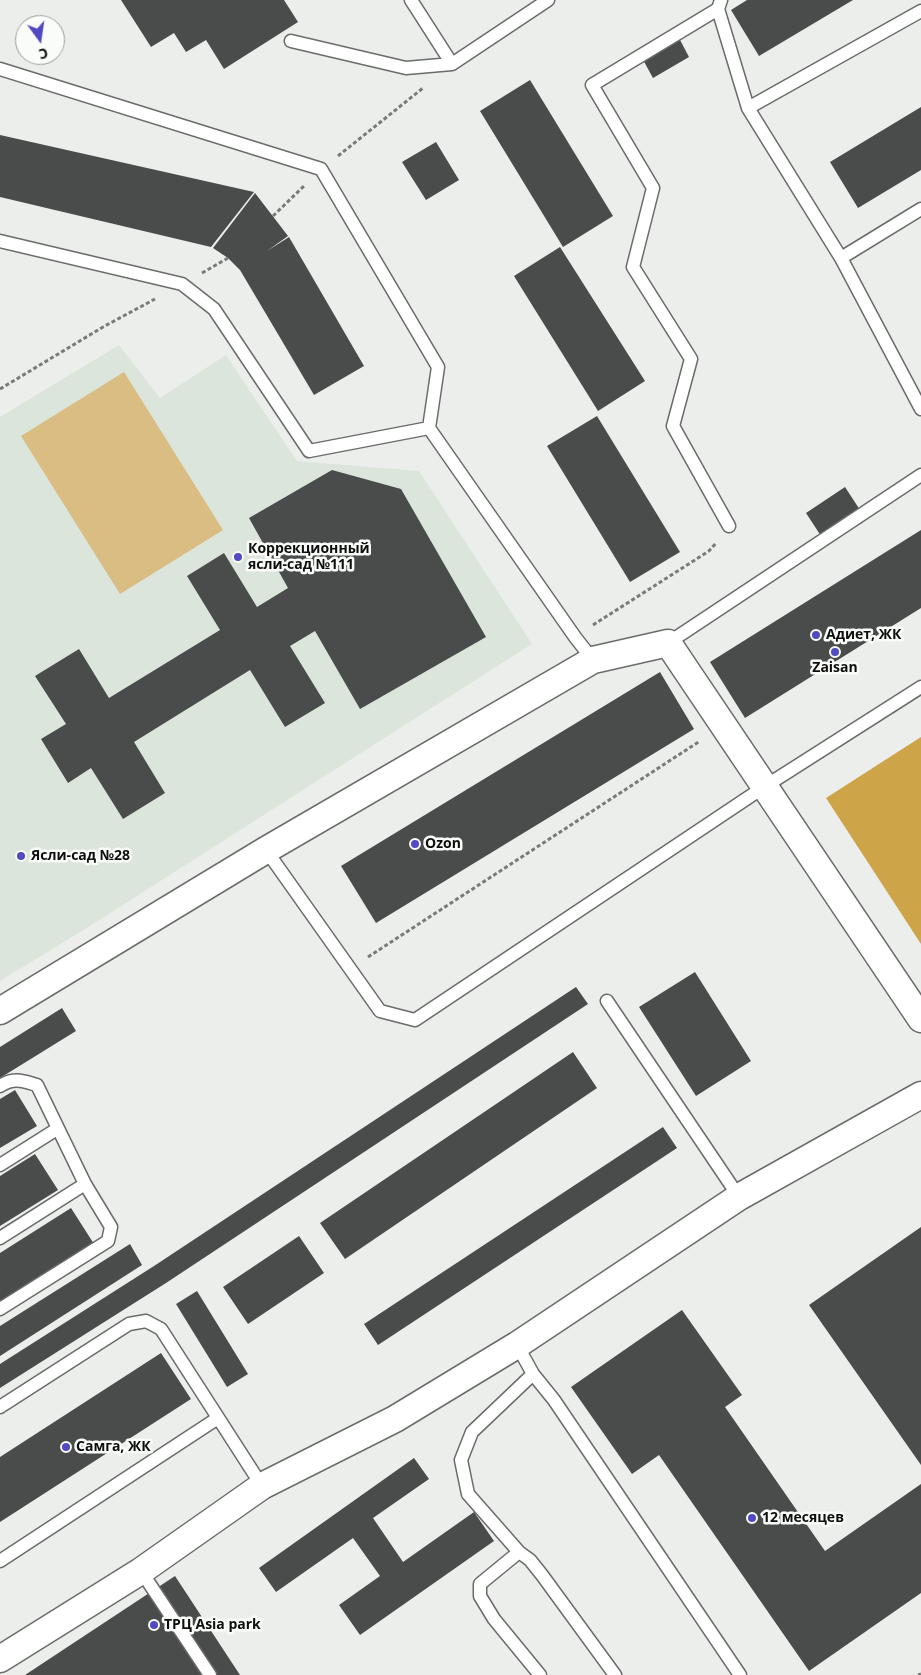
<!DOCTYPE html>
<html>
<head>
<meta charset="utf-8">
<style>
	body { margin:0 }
	#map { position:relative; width:921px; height:1675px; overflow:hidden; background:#ebeeeb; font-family:"Open Sans",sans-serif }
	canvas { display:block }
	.north { position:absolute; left:15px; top:15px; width:50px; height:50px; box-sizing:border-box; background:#f9fcf8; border:1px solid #9b9d9a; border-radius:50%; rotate:166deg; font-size:14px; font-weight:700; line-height:20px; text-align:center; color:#0d0e0d }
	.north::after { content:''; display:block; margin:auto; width:18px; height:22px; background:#514ac1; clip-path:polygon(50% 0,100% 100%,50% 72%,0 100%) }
</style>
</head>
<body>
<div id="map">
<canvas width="921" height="1675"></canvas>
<div class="north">С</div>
</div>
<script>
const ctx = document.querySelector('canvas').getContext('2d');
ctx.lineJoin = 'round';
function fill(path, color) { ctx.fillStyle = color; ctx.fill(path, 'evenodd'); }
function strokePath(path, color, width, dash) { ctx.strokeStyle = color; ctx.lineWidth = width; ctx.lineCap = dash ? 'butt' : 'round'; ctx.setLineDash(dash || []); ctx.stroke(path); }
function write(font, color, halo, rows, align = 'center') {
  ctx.font = font + ' "Open Sans",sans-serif'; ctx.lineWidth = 5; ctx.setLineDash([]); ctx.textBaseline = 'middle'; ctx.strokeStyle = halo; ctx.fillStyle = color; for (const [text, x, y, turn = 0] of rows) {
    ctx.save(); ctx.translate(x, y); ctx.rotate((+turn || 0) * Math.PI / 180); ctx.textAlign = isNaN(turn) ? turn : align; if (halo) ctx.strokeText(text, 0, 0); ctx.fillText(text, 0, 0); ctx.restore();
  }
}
fill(new Path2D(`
	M119,345L160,398L226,355L297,461L419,471L532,644L85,929L0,981V417Z`), '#dce5db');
fill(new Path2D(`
	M124,372L223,530L120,594L21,436Z`), '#d9bd82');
fill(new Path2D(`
	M921,737V944L826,798Z`), '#cda448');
fill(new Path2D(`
	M121,0H284L298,22L224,69L206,40L186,52L174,33L151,47Z
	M747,0H853L759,56L731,10Z
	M679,38L689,57L653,78L642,58Z
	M530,80L613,216L563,247L480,111Z
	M921,107V170L858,208L830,162Z
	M0,135L254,192L211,247L0,197Z
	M436,142L459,180L426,200L402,162Z
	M255,193L288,236L267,251L289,237L364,366L314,395L240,270L228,258L213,248Z
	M560,247L645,381L598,411L514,276Z
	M597,416L680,552L630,582L547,446Z
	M332,470L401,489L486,637L360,709L315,631L290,646L325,703L285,727L250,670L134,742L165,793L123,819L91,768L68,783L41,739L66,724L35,676L79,649L109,698L220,630L187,576L224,553L257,607L288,588L249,518Z
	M845,487L862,513L823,539L806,513Z
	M921,530V608L745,718L710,662Z
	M660,672L694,729L376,923L341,866Z
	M695,972L751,1061L696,1096L639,1007Z
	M576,987L588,1004L166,1283L0,1388V1364L154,1266Z
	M62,1008L76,1031L0,1078V1047Z
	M573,1052L597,1088L345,1259L320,1223Z
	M15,1090L37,1126L0,1148V1099Z
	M663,1127L677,1148L378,1345L364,1324Z
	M35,1154L58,1190L0,1226V1176Z
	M71,1208L94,1244L0,1303V1253Z
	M921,1227V1465L809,1305Z
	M299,1236L324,1273L248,1324L223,1287Z
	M130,1244L142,1265L0,1356V1326Z
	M197,1291L248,1374L227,1387L176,1304Z
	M682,1310L742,1395L725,1407L825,1551L921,1484V1593L809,1671L659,1455L632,1474L571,1387Z
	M161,1353L191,1399L0,1522V1457Z
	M414,1458L429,1479L373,1518L403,1562L474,1512L494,1541L360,1635L339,1605L380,1576L353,1538L276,1592L259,1568Z
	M175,1576L240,1675H25Z`), '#494c4b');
const service = new Path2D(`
	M411,0L452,64L548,0
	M721,0L718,9L748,108L841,258L921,409
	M718,9L592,85L653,188L633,267L691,359L673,426L729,526
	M291,41L406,68L452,64
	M0,69L321,169L438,367L429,428L575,637L593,660
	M748,108L921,11
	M0,241L182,284L214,309L309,451L429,428
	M841,258L921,209
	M668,643L921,475
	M266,850L380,1011L415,1020L764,787L921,687
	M607,1001L739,1197
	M0,1086C14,1077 23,1081 37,1085L85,1184L111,1227L108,1241L0,1309
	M0,1165L57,1129
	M0,1238L85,1184
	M517,1345L533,1374L554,1400L740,1675
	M533,1374L472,1432L461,1460L468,1494L519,1552L530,1560L542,1575L615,1675
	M0,1407L129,1324L146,1321L161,1329L262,1486
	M519,1552L480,1584V1596L494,1619L540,1675
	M0,1561L218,1418
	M141,1571L210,1675`);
const minor = new Path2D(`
	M0,1011L266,850L593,660L668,643L921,1019
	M0,1659L141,1571L262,1486L395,1419L517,1345L739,1197L921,1095`);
strokePath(service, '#696c69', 15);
strokePath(minor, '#696c69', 29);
strokePath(new Path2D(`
	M338,156L423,88
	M273,216L305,185
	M202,273L228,258
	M0,389L103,327L155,299
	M593,625L709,551L716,543
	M368,957L700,741
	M918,1675L921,1674`), '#797b79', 3, [4, 2.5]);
strokePath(service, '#fff', 12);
strokePath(minor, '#fff', 26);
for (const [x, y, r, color] of [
	[238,557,5,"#514ac1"],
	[816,635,5,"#514ac1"],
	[835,652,5,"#514ac1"],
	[415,844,5,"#514ac1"],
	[21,856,5,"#514ac1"],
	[66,1447,5,"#514ac1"],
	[752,1518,5,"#514ac1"],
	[154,1625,5,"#514ac1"]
]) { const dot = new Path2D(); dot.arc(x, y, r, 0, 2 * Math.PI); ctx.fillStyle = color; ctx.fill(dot); strokePath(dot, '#f9fcf8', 2); }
write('bold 14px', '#0d0e0d', '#f9fcf8', [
	["Коррекционный",248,549],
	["ясли-сад №111",248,565],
	["Адиет, ЖК",826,635],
	["Zaisan",835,668,"center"],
	["Ozon",425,844],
	["Ясли-сад №28",31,856],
	["Самга, ЖК",76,1447],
	["12 месяцев",762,1518],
	["ТРЦ Asia park",164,1625]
], 'left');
</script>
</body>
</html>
